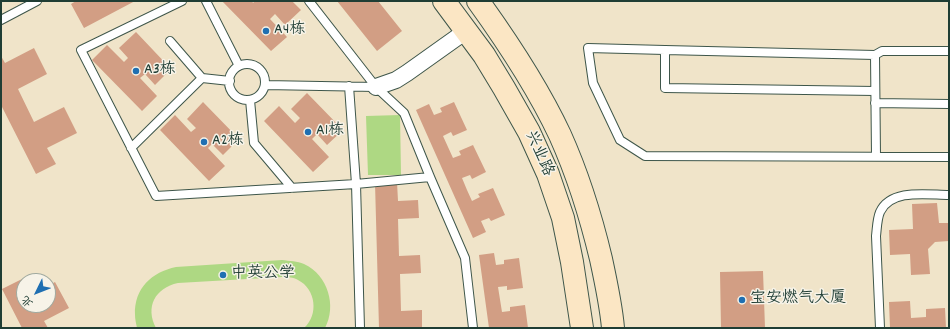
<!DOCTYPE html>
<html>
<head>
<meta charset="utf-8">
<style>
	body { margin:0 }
	#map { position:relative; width:950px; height:329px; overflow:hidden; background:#f0e4c9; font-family:Dekko,"LXGW WenKai TC",sans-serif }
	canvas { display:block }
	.frame { position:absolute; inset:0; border:2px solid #1f3d34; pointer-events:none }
	.north { position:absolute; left:16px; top:273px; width:40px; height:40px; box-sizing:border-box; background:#f7f3e8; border:1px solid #a1aaa0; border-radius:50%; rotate:227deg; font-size:11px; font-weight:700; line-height:16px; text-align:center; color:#1f3d34 }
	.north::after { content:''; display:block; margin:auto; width:14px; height:18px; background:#1f6fb2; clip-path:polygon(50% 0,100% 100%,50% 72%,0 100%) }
</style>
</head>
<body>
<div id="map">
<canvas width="950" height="329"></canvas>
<div class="frame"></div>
<div class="north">北</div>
</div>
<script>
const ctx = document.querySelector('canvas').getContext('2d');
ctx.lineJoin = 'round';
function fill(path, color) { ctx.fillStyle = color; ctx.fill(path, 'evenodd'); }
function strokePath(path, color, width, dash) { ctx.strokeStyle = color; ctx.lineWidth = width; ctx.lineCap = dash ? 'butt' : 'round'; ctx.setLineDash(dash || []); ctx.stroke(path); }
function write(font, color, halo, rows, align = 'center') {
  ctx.font = font + ' Dekko,"LXGW WenKai TC",sans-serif'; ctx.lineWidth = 3; ctx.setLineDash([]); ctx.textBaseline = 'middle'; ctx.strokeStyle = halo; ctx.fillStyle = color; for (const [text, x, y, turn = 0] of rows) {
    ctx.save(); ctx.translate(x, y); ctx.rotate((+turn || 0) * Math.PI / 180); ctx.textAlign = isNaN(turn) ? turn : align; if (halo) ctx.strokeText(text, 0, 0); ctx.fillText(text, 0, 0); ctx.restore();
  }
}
fill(new Path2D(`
	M400,115L401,175H368L366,116Z
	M282,260C290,261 297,261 304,264C328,275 337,306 325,328H304C319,315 316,289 298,280C293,277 288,277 282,277L178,283C155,288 145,307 156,328H137C136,323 135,319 135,315C134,288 152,272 176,267Z`), '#aed883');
fill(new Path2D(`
	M76,1H135L84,28L71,4Z
	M222,1H252L253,3L255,1H292L301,10L285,25L275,14L270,19L287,37L271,51Z
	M337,1H378L402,31L377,51Z
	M136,32L171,69L155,85L145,74L140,78L157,96L142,111L92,60L107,45L124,62L128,58L119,48Z
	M34,48L47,74L18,89L34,122L64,107L77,133L47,148L56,164L36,174L1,105V56L5,63Z
	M307,93L343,130L327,145L317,134L312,139L329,157L313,172L264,121L279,106L295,123L300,118L291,109Z
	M203,102L239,139L223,155L212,144L208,148L225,166L209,181L160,130L175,115L191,132L196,128L187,119Z
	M454,102L467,130L453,136L451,132L443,136L453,158L461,155L459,151L473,145L486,172L472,179L470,175L462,178L467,190L472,201L480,197L478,194L493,188L505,215L491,221L489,218L481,221L486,232L473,238L416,110L429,104L434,115L442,112L440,108Z
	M397,182L398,201L418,200L419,218L398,219L399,256L420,255L421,273L400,274L401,311L422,310V328H379L375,183Z
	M937,203L939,223H949V241L935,242L928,249L930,274L911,275L910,254L890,255L889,230L913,229L912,204Z
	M494,253L496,265L504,264V260L519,258L523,288L507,290V286L498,287L502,312L510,311V307L525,305L528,328H489L479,255Z
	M763,271L765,328H721L720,272Z
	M22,279L24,284V305H48V286L55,282L69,308L44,321L48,328H22L2,289Z
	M910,301L911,318L926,317V309L945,308L946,328H890L889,302Z`), '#d29e84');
const service = new Path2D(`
	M182,1L81,50L156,196L356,184L360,328
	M206,1L239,66
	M309,1L376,87L404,113L430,177L465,258L473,328
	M1,20L37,1
	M170,41L202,78
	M665,50V88L875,91
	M949,51H882L875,55L665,50L588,48L593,83L620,140L645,156L949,157
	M875,55L876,156
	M229 82a18 18 0 1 1 36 0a18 18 0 1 1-36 0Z
	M265,85L376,87
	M349,86L356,184L430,177
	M250,100L254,143L292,188
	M875,103L949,104
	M131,148L202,78L230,81
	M880,328L876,236C877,228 877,219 880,212C891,188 928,195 949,195`);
const minor = new Path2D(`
	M376,87L396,80L407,73L466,31`);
const secondary = new Path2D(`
	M444,1L484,55L504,88L529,132L548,174L563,218L572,262L582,328
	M478,1C509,44 538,88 560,135C578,175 591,217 601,259C606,282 611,305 613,328`);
strokePath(service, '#3e564a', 10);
strokePath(minor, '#3e564a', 18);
strokePath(secondary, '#3e564a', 24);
strokePath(service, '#fff', 8);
strokePath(minor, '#fff', 16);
strokePath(secondary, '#fbe6c4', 22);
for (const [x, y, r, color] of [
	[266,31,4,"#1f6fb2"],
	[136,71,4,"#1f6fb2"],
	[308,132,4,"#1f6fb2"],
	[204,142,4,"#1f6fb2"],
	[223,275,4,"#1f6fb2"],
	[742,300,4,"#1f6fb2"]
]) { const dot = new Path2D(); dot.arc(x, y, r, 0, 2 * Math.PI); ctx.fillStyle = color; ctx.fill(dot); strokePath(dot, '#f7f3e8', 1.5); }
write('16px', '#1f3d34', '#f7f3e8', [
	["A4栋",274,31],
	["A3栋",144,71],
	["A1栋",316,132],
	["A2栋",212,142],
	["中英公学",231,275],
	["宝安燃气大厦",750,300]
], 'left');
write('16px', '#1f3d34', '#f7f3e8', [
	["兴业路",538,154,66]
]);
</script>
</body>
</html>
